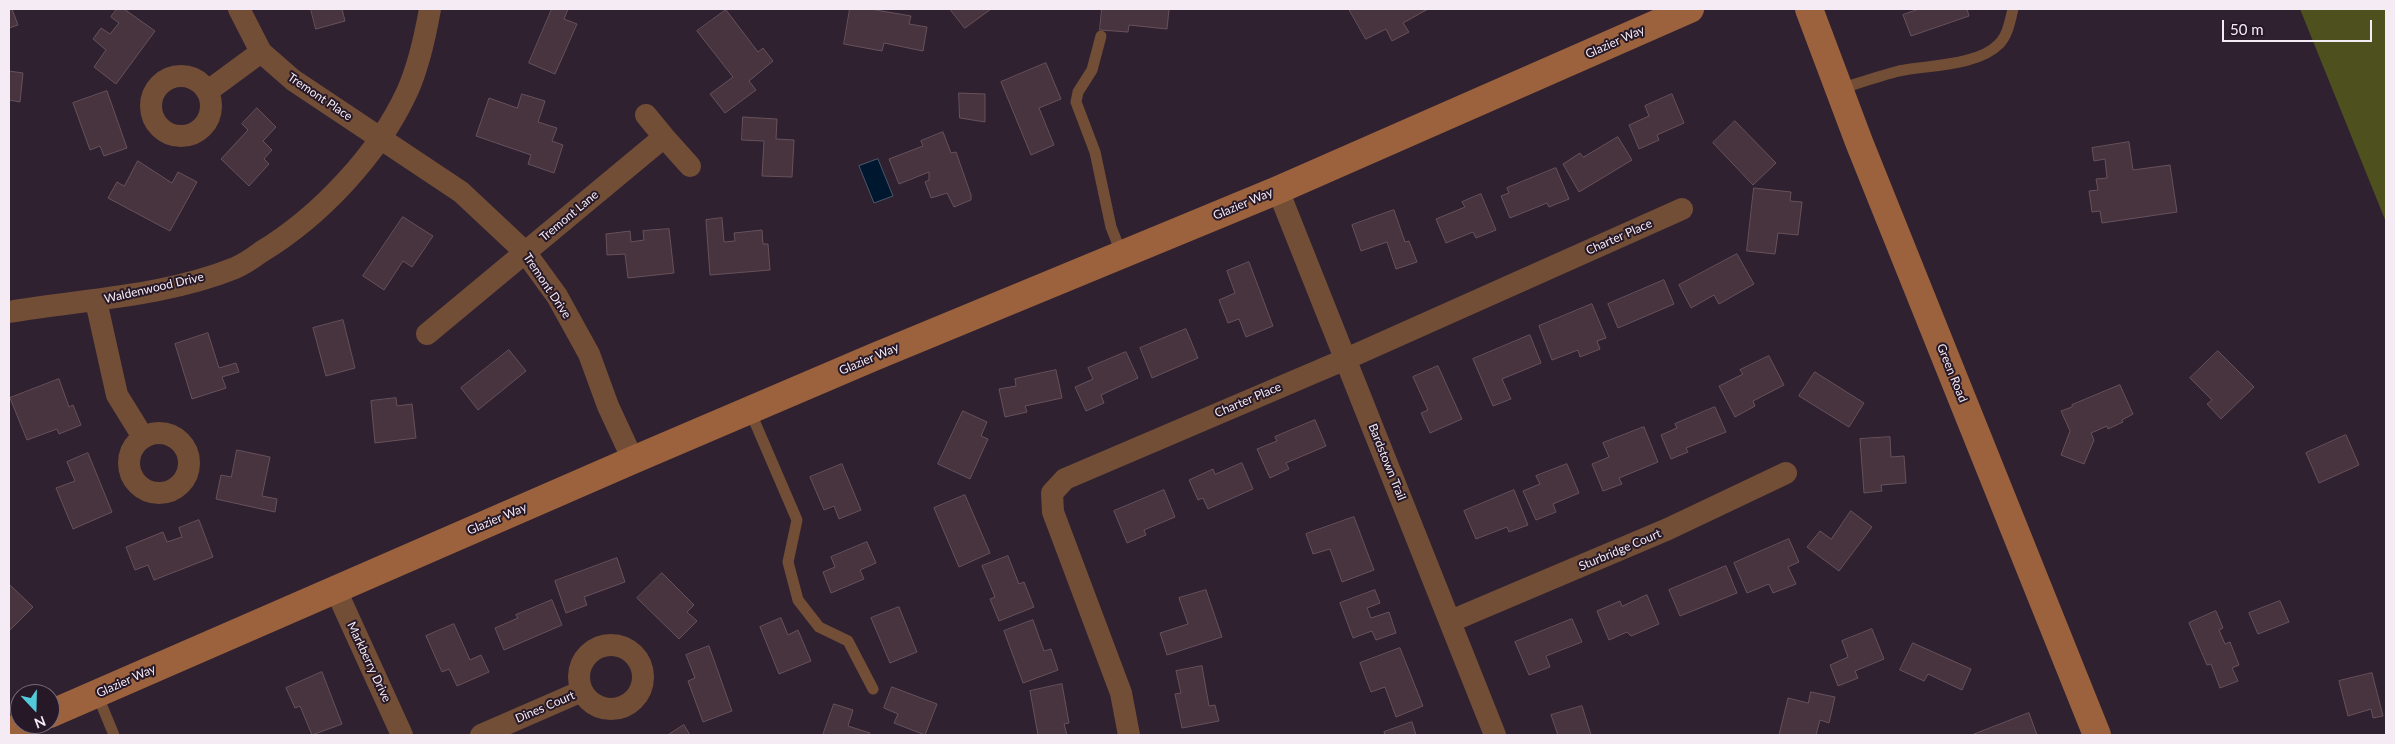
<!DOCTYPE html>
<html>
<head>
<meta charset="utf-8">
<style>
	body { margin:0 }
	#map { position:relative; width:2395px; height:744px; overflow:hidden; background:#302130; font-family:Lato,sans-serif }
	canvas { display:block }
	.frame { position:absolute; inset:0; border:10px solid #f5ebf5; pointer-events:none }
	.north { position:absolute; left:10px; top:684px; width:50px; height:50px; box-sizing:border-box; background:#261826; border:1px solid #796c79; border-radius:50%; rotate:159deg; font-size:14px; font-weight:700; line-height:20px; text-align:center; color:#f5ebf5 }
	.north::after { content:''; display:block; margin:auto; width:18px; height:22px; background:#53cadc; clip-path:polygon(50% 0,100% 100%,50% 72%,0 100%) }
	.scale { position:absolute; left:2222px; top:20px; width:150px; height:22px; box-sizing:border-box; border:2px solid #f5ebf5; border-top:0; padding-left:6px; font-size:15px; line-height:18px; white-space:nowrap; color:#f5ebf5; -webkit-text-stroke:4px #261826; paint-order:stroke }
</style>
</head>
<body>
<div id="map">
<canvas width="2395" height="744"></canvas>
<div class="frame"></div>
<div class="north">N</div>
<div class="scale">50 m</div>
</div>
<script>
const ctx = document.querySelector('canvas').getContext('2d');
ctx.lineJoin = 'round';
function fill(path, color) { ctx.fillStyle = color; ctx.fill(path, 'evenodd'); }
function strokePath(path, color, width, dash) { ctx.strokeStyle = color; ctx.lineWidth = width; ctx.lineCap = dash ? 'butt' : 'round'; ctx.setLineDash(dash || []); ctx.stroke(path); }
function write(font, color, halo, rows, align = 'center') {
  ctx.font = font + ' Lato,sans-serif'; ctx.lineWidth = 4; ctx.setLineDash([]); ctx.textBaseline = 'middle'; ctx.strokeStyle = halo; ctx.fillStyle = color; for (const [text, x, y, turn = 0] of rows) {
    ctx.save(); ctx.translate(x, y); ctx.rotate((+turn || 0) * Math.PI / 180); ctx.textAlign = isNaN(turn) ? turn : align; if (halo) ctx.strokeText(text, 0, 0); ctx.fillText(text, 0, 0); ctx.restore();
  }
}
fill(new Path2D(`
	M2300,9H2386V222Z`), '#4e501d');
const water = new Path2D(`
	M878,159L893,196L874,203L859,166Z`);
fill(water, '#00182f');
strokePath(water, '#4a576a', 1);
const building = new Path2D(`
	M9,9H12L18,25L9,28Z
	M117,9H124L155,31L116,84L94,67L106,50L93,39L101,28L110,34L119,23L111,17Z
	M311,9H342L345,21L316,29Z
	M552,9H568L564,19L577,24L555,74L529,63Z
	M850,9H870L911,16L909,24L927,27L923,51L884,43L882,51L844,44Z
	M950,9H991L965,28Z
	M1102,9H1169L1167,29L1129,25L1128,32L1100,30Z
	M1349,9H1428L1403,23L1409,32L1392,41L1386,29L1366,39Z
	M1919,9H1967L1969,16L1911,36L1903,15Z
	M726,10L758,52L763,48L773,61L749,81L756,90L725,113L710,94L733,77L697,31Z
	M1046,63L1061,99L1039,108L1054,145L1031,155L1001,82Z
	M9,71L23,73L20,102L9,100Z
	M107,91L127,148L104,156L100,146L90,150L73,103Z
	M959,93L985,94V122L960,118Z
	M522,94L545,101L538,122L557,128L552,141L563,145L554,173L528,164L531,155L476,136L489,98L517,108Z
	M1672,94L1684,123L1657,135L1659,140L1639,149L1629,125L1649,116L1645,106Z
	M257,108L276,127L263,141L272,150L264,159L269,164L249,186L221,159L248,130L242,124Z
	M743,117L777,119L776,139L794,140L792,177L762,176L764,141L742,140Z
	M1735,121L1776,163L1753,185L1713,143Z
	M943,132L951,153L956,152L971,195V200L954,207L947,193L931,198L925,182L929,180V172L899,184L889,159L923,146L921,141Z
	M1618,137L1632,160L1579,192L1563,164L1580,153L1583,157Z
	M2129,142L2133,170L2170,165L2177,212L2102,223L2100,211L2092,212L2089,191L2098,190L2096,179L2107,178L2105,159L2094,161L2092,148Z
	M138,161L172,183L178,172L197,182L170,231L108,198L117,182L124,186Z
	M1556,168L1569,199L1549,207L1547,203L1510,218L1501,196L1509,193L1507,188Z
	M1754,188L1791,192L1790,201L1802,202L1798,235L1778,233L1775,254L1747,251Z
	M1481,194L1496,230L1476,238L1473,232L1446,243L1436,219L1465,207L1462,202Z
	M1394,210L1405,242L1409,241L1417,262L1396,269L1387,242L1361,251L1352,225Z
	M403,217L433,236L412,267L403,261L384,290L363,276Z
	M722,218L724,242L735,241L734,233L762,230L763,244H768L770,270L710,275L706,220Z
	M669,229L674,273L628,278L625,254L607,255L606,234L630,231L631,242L644,240L643,231Z
	M1737,254L1754,284L1719,304L1714,295L1691,308L1679,285Z
	M1249,262L1273,326L1246,337L1239,319L1228,323L1219,300L1235,293L1227,271Z
	M1664,280L1674,304L1618,328L1608,304Z
	M1592,304L1606,338L1597,341L1600,349L1580,357L1578,350L1552,360L1539,326Z
	M343,320L355,368L326,376L313,328Z
	M1186,329L1198,358L1152,378L1140,348Z
	M208,333L219,368L236,363L239,372L222,377L226,388L192,399L175,344Z
	M1530,335L1541,363L1502,379L1511,399L1493,406L1473,359Z
	M509,350L526,371L478,410L461,388Z
	M2218,351L2254,387L2221,419L2207,404L2212,400L2190,378Z
	M1126,352L1138,378L1101,395L1104,403L1086,411L1075,387L1093,379L1088,368Z
	M1769,356L1784,385L1753,401L1755,406L1735,417L1719,386L1743,374L1740,370Z
	M1438,366L1462,419L1430,433L1421,413L1428,410L1413,377Z
	M1056,370L1062,398L1025,406L1027,412L1005,417L999,389L1016,386L1015,379Z
	M1815,372L1864,403L1849,427L1799,396Z
	M59,379L69,407L73,405L81,425L59,434L57,429L27,440L10,398Z
	M2120,385L2133,414L2122,420L2123,422L2108,429L2107,426L2091,433L2094,440L2084,464L2061,455L2070,431L2061,411L2072,407V405Z
	M396,398L397,406L412,404L416,438L375,443L371,401Z
	M1715,407L1726,432L1686,448L1688,452L1671,459L1661,435L1677,428L1675,424Z
	M963,411L987,422L981,436L988,439L970,479L938,464Z
	M1315,420L1326,446L1286,463L1289,469L1270,478L1257,449L1277,441L1275,437Z
	M1644,427L1658,462L1619,478L1622,484L1603,491L1592,464L1609,457L1603,443Z
	M2346,435L2359,465L2319,483L2306,453Z
	M1890,437L1891,457L1904,456L1906,483L1881,485L1882,491L1864,493L1860,439Z
	M237,450L270,457L262,496L277,499L275,512L216,499L221,475L231,477Z
	M88,453L112,512L73,529L56,488L75,481L67,462Z
	M1242,463L1253,489L1208,509L1203,498L1198,500L1189,480L1213,469L1215,474Z
	M842,464L861,510L839,519L834,506L824,510L810,477Z
	M1567,464L1579,493L1553,504L1556,512L1536,520L1523,491L1540,484L1536,476Z
	M1164,490L1175,517L1144,530L1146,535L1127,543L1114,511Z
	M1514,490L1528,525L1509,532L1507,527L1476,539L1464,511Z
	M965,495L990,553L959,567L934,508Z
	M1851,511L1872,527L1839,571L1807,547L1820,531L1831,539Z
	M1354,517L1374,570L1342,582L1330,549L1313,554L1306,534Z
	M199,520L213,557L154,580L148,565L135,570L126,547L163,532L167,542L182,537L179,528Z
	M1789,539L1799,562L1788,567L1796,584L1773,593L1769,584L1747,593L1734,563Z
	M867,542L876,563L860,570L864,579L831,593L823,572L835,567L831,557Z
	M1008,556L1019,584L1024,582L1034,607L999,621L990,599L995,597L982,566Z
	M617,558L625,582L584,597L587,605L566,613L555,581Z
	M1726,566L1737,593L1680,616L1669,590Z
	M662,573L694,605L687,612L697,621L679,639L637,598Z
	M9,584L33,607L9,631Z
	M1206,590L1222,637L1167,655L1160,633L1188,624L1179,598Z
	M1375,590L1380,603L1367,608L1371,618L1389,612L1396,633L1376,640L1372,631L1353,638L1340,603Z
	M1647,595L1659,624L1631,636L1627,632L1609,640L1597,611L1620,601L1622,606Z
	M552,600L562,625L504,650L495,628L518,618L516,615Z
	M2280,601L2289,622L2258,634L2249,613Z
	M899,607L917,652L890,663L871,618Z
	M2216,611L2223,628L2219,630L2225,644L2230,642L2239,665L2232,668L2238,681L2220,688L2211,664L2207,665L2189,623Z
	M781,618L788,635L798,630L811,661L779,674L760,627Z
	M1572,619L1582,642L1546,656L1550,667L1529,675L1515,642Z
	M1033,620L1044,651L1051,649L1058,670L1023,683L1004,631Z
	M454,624L470,660L481,655L489,672L457,686L449,669L442,672L426,636Z
	M1872,629L1884,659L1855,671L1858,678L1838,686L1830,665L1848,657L1842,641Z
	M1913,643L1971,669L1962,690L1928,674L1924,681L1900,670Z
	M709,646L732,711L703,722L688,681L695,678L686,655Z
	M1400,648L1423,706L1396,717L1385,687L1371,692L1360,663Z
	M1202,666L1209,706L1215,705L1219,721L1182,728L1175,694L1181,693L1176,671Z
	M322,672L342,724L312,735L300,706L295,708L286,688Z
	M2372,673L2383,716L2373,718L2371,709L2348,716L2339,681Z
	M1062,684L1069,723L1064,724L1067,735H1038L1030,691Z
	M892,687L937,704L925,735L894,723L898,714L884,708Z
	M1811,692L1835,697L1829,723L1820,720L1816,735H1779L1788,698L1808,703Z
	M834,704L853,710L848,726L870,733L869,735H823Z
	M1582,706L1591,735H1558L1551,715Z
	M2029,713L2037,735H1972Z
	M1412,722L1416,735H1385L1384,732Z
	M684,725L690,735H668Z`);
fill(building, '#48343e');
strokePath(building, '#66515c', 1);
strokePath(new Path2D(`
	M1101,36L1092,70L1078,92L1076,102L1095,152L1111,227L1122,255
	M1840,89C1859,83 1879,76 1899,71C1928,65 1978,66 1999,44C2008,35 2010,21 2013,9
	M750,411L797,520L788,562L798,600L819,627L848,641L873,689
	M97,694L114,735`), '#724e37', 11);
strokePath(new Path2D(`
	M239,9L261,52L293,80L461,192L525,252L557,296L589,354L608,406L633,460
	M151 106a30 30 0 1 1 60 0a30 30 0 1 1-60 0Z
	M208,91L261,52
	M646,115L664,137
	M1278,190L1495,735
	M96,301L117,395L143,437
	M9,312C84,299 163,297 235,268C244,264 253,258 261,252C319,217 378,155 407,92C419,66 425,37 430,9
	M427,334L664,137L690,166
	M129 463a30 30 0 1 1 60 0a30 30 0 1 1-60 0Z
	M335,588L402,735
	M1451,621L1668,529L1786,473
	M579 677a32 32 0 1 1 64 0a32 32 0 1 1-64 0Z
	M481,735L582,691
	M1129,735L1121,693L1053,512L1052,493L1065,479L1346,359L1682,209`), '#724e37', 22);
strokePath(new Path2D(`
	M1809,9L1859,142L2097,735
	M50,714L633,460L874,357L1278,190L1690,9
	M9,732L26,724`), '#9b623d', 28);
write('12px', '#f5ebf5', '#261826', [
	["Glazier Way",1615,42,-24],
	["Tremont Place",320,97,34],
	["Glazier Way",1243,204,-23],
	["Tremont Lane",569,216,-40],
	["Charter Place",1619,237,-24],
	["Tremont Drive",547,286,56],
	["Waldenwood Drive",154,288,-13],
	["Glazier Way",869,359,-23],
	["Green Road",1952,373,68],
	["Charter Place",1248,400,-23],
	["Bardstown Trail",1387,462,68],
	["Glazier Way",497,519,-23],
	["Sturbridge Court",1620,550,-23],
	["Markberry Drive",369,662,65],
	["Glazier Way",126,681,-24],
	["Dines Court",545,707,-23]
]);
</script>
</body>
</html>
